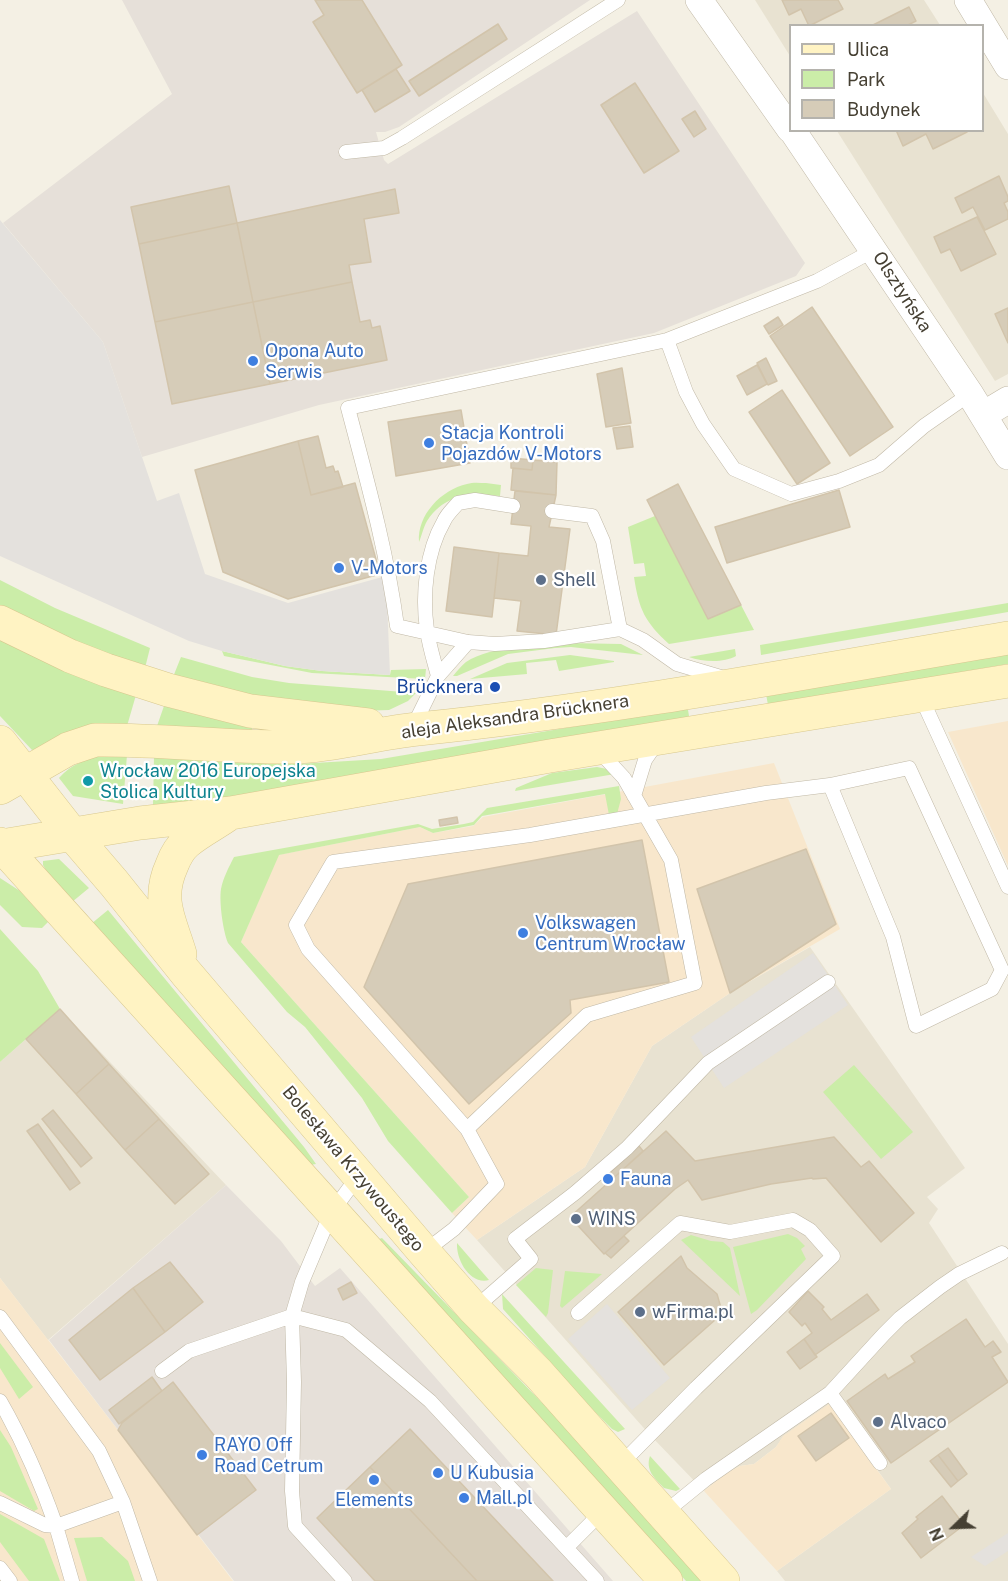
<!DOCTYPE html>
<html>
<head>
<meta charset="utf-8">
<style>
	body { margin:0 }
	#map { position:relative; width:1008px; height:1581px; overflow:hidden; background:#f4f0e4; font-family:"Public Sans",sans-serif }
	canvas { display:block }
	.legend { position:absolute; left:789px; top:24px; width:195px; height:108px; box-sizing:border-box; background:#fff; border:2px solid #b5b3ad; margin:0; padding:8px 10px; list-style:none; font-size:18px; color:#464033 }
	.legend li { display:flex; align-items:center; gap:12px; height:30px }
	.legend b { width:30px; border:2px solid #b5b3ad }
	.north { position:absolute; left:924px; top:1497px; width:60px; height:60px; -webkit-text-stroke:4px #fff; paint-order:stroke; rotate:247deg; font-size:16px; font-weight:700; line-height:24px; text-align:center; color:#464033 }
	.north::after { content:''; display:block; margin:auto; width:21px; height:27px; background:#464033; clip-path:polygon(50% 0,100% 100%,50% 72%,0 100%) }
</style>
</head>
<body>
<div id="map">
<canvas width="1008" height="1581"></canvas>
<ul class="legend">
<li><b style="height:8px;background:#fff3c3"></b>Ulica</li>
<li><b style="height:16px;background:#cbeda8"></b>Park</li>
<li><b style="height:16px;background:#d6ccb8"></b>Budynek</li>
</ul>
<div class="north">N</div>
</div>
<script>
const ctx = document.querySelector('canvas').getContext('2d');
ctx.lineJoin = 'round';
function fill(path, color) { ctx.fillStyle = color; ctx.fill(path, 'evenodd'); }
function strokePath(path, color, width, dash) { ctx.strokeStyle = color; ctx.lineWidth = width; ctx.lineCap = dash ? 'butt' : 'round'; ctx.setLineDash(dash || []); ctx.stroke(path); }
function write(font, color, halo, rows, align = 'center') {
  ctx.font = font + ' "Public Sans",sans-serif'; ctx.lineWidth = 4.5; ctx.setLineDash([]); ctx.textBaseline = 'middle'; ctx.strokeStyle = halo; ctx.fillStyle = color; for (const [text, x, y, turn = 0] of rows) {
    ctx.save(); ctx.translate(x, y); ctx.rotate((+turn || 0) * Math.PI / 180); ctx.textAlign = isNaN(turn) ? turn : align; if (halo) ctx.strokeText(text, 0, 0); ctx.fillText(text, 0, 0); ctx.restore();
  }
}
fill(new Path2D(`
	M755,0H924L940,25L790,26V56Z
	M983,93L1008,134V374L995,381L837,131L982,130Z
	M810,947L965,1168L927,1197L938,1209L929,1223L1008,1344V1581H785L777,1571L891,1489L830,1404L784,1436L776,1447L754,1464L740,1466L725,1474L704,1491L650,1435L477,1240L585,1167L652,1046L733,991Z
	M60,1009L226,1185L48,1340L0,1278V1062Z`), '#e8e2d1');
fill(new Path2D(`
	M1008,721V866L948,732Z
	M774,763L840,929L733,991L652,1046L585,1167L477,1240L452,1213L469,1197L241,942L278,855L420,827L433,833L473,826L483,817Z
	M0,1278L118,1430L233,1581H0Z
	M829,1404L891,1489L777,1571L704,1491L725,1474L740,1466L754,1464L776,1447L783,1436Z`), '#f8e7cc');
fill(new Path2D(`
	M122,0H590L399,127L385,132H376L384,160L388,164L637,11L805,263L796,276L654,333L319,405L142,457L103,342L3,223L172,94Z
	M226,1185L281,1241L315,1286L340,1268L613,1581H234L49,1340Z`), '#e6e0d9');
fill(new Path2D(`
	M486,483L501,485L500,496C470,494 446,493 427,521C423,528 421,538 419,542C417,515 441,490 467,484C473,482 480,483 486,483Z
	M655,516L708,619L741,605L754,630L669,644C645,622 639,610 634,577L646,576L644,563L634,564L628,527Z
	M0,580L55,608L150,648L145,668L87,647L0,605Z
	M1008,603V612L761,655L760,645Z
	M0,638L136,695L127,726L32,750L0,716Z
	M569,643L621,644L643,655L571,647L555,648L508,654L457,676H453C457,671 461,666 466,662C492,645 539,646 569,643Z
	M735,649L736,656C724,663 703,662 689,657Z
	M222,651L285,666L322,671L390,675L391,670L426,669L425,679L312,673L224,656Z
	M1008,652V664L768,705L766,694Z
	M570,655L614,661V662L559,671L556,660L526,663L527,674L470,679L507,663Z
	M181,657L252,677L289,683L416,693L408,701L389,710L358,711L268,699L173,677Z
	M164,706L252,727V731L157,726Z
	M684,708L688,710L689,716L685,719L228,797L153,805L154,757L298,764L381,759Z
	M105,754L127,755L123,804L73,796L59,778C71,764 87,759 105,754Z
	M597,767L607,769L615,774L515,791L516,788L552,773Z
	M619,786L621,799L617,814L609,815L605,794L482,816L474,825L433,833L420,827L279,855L241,942L469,1197L452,1213L388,1141L362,1098L305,1027L287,1012L228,943C223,931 219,902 221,889C223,878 229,867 234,857L418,824L432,829L464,824L473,822L487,808Z
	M59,859L89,888L72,902L52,881L43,865V861Z
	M0,878L20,891L48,922L42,928L22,927L0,905Z
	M108,910L304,1147L316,1164L310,1165L91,924Z
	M0,929L38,971L60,1009L0,1062Z
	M854,1065L913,1132L881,1159L823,1092Z
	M788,1234L797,1238L805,1246L801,1249L806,1259L757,1310L751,1314L733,1247Z
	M691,1235L711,1241L723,1242L730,1248L740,1296L681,1240Z
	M382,1238L586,1448L705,1581H686L379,1239Z
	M457,1243L489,1280C470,1285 456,1260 457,1243Z
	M536,1268L553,1270L548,1313L546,1317L516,1285Z
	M565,1271L602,1274L562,1308L560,1306Z
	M502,1294L625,1429L618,1432L612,1429L592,1409L503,1309Z
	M0,1343L33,1387L19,1399L0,1368Z
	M0,1430L11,1447L38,1509L34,1511L0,1491Z
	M650,1456L680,1489L676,1491L664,1488C655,1479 645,1470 650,1456Z
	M0,1514L44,1539L60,1581H29L0,1542Z
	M102,1537L128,1561L135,1581H87L74,1538Z`), '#cbeda8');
fill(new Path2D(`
	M0,220L103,342L157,501L179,493L205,574L288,603L386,576L390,675L322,671L285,666L222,651L189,641L0,556Z
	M813,953L848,1005L724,1088L691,1037Z
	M607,1304L670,1378L632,1410L568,1339Z
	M1008,1533V1551L985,1566L971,1557Z`), '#e4e1dd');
const building = new Path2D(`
	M315,0H362L402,65L357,93L313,22L324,15Z
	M782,0H838L843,9L809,26L801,9L789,15Z
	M909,7L916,21L906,26H871Z
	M498,24L507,39L419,96L409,81Z
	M396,69L410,91L375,112L362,90Z
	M635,83L679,151L644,173L601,105Z
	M695,111L706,129L694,137L682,119Z
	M896,130H967V132L933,149L926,134L903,146Z
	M999,176L1008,197V201L1004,203L1008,212V219L985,230L973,207L962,213L955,198Z
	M229,186L237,223L139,244L131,207Z
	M395,189L399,213L364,219L371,262L349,265L352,282L253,302L237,223Z
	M977,217L996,254L961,271L950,249L941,253L934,237Z
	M237,223L253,302L155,322L139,244Z
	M352,282L360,322L370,320L372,328L380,326L387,360L270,384L253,302Z
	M253,302L270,384L172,404L155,322Z
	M812,307L893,427L850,456L770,336Z
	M1008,308V343L995,314Z
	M778,317L783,325L769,334L764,326Z
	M766,358L777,381L768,385L757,363Z
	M757,365L767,384L747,395L737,376Z
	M622,368L631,423L606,427L597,374Z
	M782,390L830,463L797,484L749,412Z
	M461,410L470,463L396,476L388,422Z
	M630,426L633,447L617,449L613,428Z
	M318,436L326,468L333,466L335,472L338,471L343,487L311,495L298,441Z
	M298,441L311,495L355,483L380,574L288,599L223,572L195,470Z
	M511,458L533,460L532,470L511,468Z
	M533,460L557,462L556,495L511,490L513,468L532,470Z
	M678,484L741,605L708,619L647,500Z
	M839,490L850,527L727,563L715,527Z
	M515,491L556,495L549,527L570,529L556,635L517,631L521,601L494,598L499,553L528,556L531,526L511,524Z
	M454,547L499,553L492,617L446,611Z
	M457,817L458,823L440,826L439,820Z
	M642,840L669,982L570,1000L571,1013L469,1104L364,987L408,884Z
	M806,849L836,924L730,993L697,889Z
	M60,1009L109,1064L76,1094L26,1039Z
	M109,1064L159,1119L125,1150L76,1094Z
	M53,1110L92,1158L81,1167L42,1119Z
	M159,1119L209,1174L175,1204L125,1150Z
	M38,1124L80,1183L70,1190L27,1131Z
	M666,1131L695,1161L834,1137L861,1167L869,1161L914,1213L881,1242L826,1178L813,1179L812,1178L771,1184L702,1200L688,1180L675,1189L604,1254L570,1217Z
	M639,1146L643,1151L606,1185L602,1180Z
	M624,1236L629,1241L611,1258L605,1253Z
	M681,1256L687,1268L717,1294L721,1308L715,1320L664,1365L618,1312Z
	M170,1262L203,1302L165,1332L133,1288Z
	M351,1282L357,1293L343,1300L338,1289Z
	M133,1288L165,1332L100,1380L69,1340Z
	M808,1291L824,1307L822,1309L831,1320L867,1294L879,1310L815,1355L804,1339L812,1333L805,1323L802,1326L789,1312Z
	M966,1319L985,1347L993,1341L1001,1352L992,1357L1008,1382L891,1463L847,1401L885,1374L888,1379L915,1362L911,1356Z
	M804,1339L817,1357L800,1369L787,1352Z
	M152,1377L162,1391L119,1424L109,1410Z
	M173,1382L256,1490L197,1535L118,1430L122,1423Z
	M831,1413L849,1438L816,1461L798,1436Z
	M410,1429L553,1581H477L370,1467Z
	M948,1448L967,1474L958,1481L938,1455Z
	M938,1455L958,1481L951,1487L930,1461Z
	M370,1467L477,1581H375L317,1518Z
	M942,1496L964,1525L921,1558L902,1533L918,1519L916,1517Z`);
fill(building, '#d6ccb8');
strokePath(building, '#d2c4ab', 1.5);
const service = new Path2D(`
	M346,152L384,148L402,138L618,0
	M874,250L817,281L667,340L686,392L703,424L734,469L791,494L839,481L879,465L924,426L970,394
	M667,340L348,408C367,480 387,552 397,626L468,642L495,644L544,641L620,629L643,640L677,664L724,678
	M552,511L592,516L603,541L620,629
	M438,676C434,661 429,645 427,630C422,595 426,552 444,521C447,514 453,509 458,503L475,500L513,506
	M923,695L926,708L1008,887
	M413,727L438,676L468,642
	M634,796L645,760L656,744
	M467,1129L587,1015L695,983L671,860L624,778L599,751
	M424,1252L454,1229L497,1184L467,1129L308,949L296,925L333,862L530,835L766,793L830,785L909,768L1002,970L992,989L916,1026L893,937L830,785
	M474,1309L531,1259L515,1239L575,1193L627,1148L708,1063L828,982
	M578,1313L680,1223L730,1232L793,1220L810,1230L833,1256L696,1388L619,1466
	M0,1317L99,1451L123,1502L150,1581
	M162,1371L189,1351L292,1316L346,1330L430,1401L597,1581
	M830,1393L880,1463
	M0,1401C23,1441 41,1483 56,1526L123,1502
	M0,1503L45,1525L56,1526L72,1581
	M663,1514L706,1479L830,1393L884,1334L900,1318L940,1287L959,1274L1002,1253
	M567,1547L602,1512
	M0,1568L10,1581
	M345,1581L295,1526L292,1491L294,1382L292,1316L302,1282L331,1213L359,1175`);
const minor = new Path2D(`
	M699,0L790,129
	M968,0L1008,66
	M792,130L970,394L1008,456
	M983,415L1008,400`);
const secondary = new Path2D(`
	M0,622L70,656L106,670L168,690L250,711L368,725
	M0,742L72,834L114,883L186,973L424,1252L474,1309L538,1373L723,1581
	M0,788L68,749L95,740C161,739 227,748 294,747C336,746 376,733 418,729C616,709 812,671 1008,638
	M0,844L666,1581
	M2,846L140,823L231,813L550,756L1008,681
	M180,954C170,920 156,900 172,865C175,857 181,847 187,842C199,832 213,825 226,816`);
strokePath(service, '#c0b8a6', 15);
strokePath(minor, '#c0b8a6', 28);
strokePath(secondary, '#d8c88f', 34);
strokePath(service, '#fff', 14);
strokePath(minor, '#fff', 27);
strokePath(secondary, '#fff3c3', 33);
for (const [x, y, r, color] of [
	[253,361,6,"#3f7fe0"],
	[429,443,6,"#3f7fe0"],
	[339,568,6,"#3f7fe0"],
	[541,580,6,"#5c6f8a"],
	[495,687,6,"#1a4fb4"],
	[88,781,6,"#0f9aa8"],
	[523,933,6,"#3f7fe0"],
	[608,1179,6,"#3f7fe0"],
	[576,1219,6,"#5c6f8a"],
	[640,1312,6,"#5c6f8a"],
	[878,1422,6,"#5c6f8a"],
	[202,1455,6,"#3f7fe0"],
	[438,1473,6,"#3f7fe0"],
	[374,1480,6,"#3f7fe0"],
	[464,1498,6,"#3f7fe0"]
]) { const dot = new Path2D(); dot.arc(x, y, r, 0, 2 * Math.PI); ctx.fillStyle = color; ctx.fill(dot); strokePath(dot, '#fff', 2); }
write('18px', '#464033', '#fff', [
	["Olsztyńska",902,292,57],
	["aleja Aleksandra Brücknera",515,717,-8],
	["Bolesława Krzywoustego",353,1169,50]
]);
write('18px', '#366cbe', '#fff', [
	["Opona Auto",265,351],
	["Serwis",265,372],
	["Stacja Kontroli",441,433],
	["Pojazdów V-Motors",441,454],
	["V-Motors",351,568],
	["Volkswagen",535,923],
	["Centrum Wrocław",535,944],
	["Fauna",620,1179],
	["RAYO Off",214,1445],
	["Road Cetrum",214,1466],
	["U Kubusia",450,1473],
	["Mall.pl",476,1498],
	["Elements",374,1500,"center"]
], 'left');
write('18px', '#4e5e75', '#fff', [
	["Shell",553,580],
	["WINS",588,1219],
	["wFirma.pl",652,1312],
	["Alvaco",890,1422]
], 'left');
write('18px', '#164399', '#fff', [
	["Brücknera",483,687]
], 'right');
write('18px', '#0d838f', '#fff', [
	["Wrocław 2016 Europejska",100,771],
	["Stolica Kultury",100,792]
], 'left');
</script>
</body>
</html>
